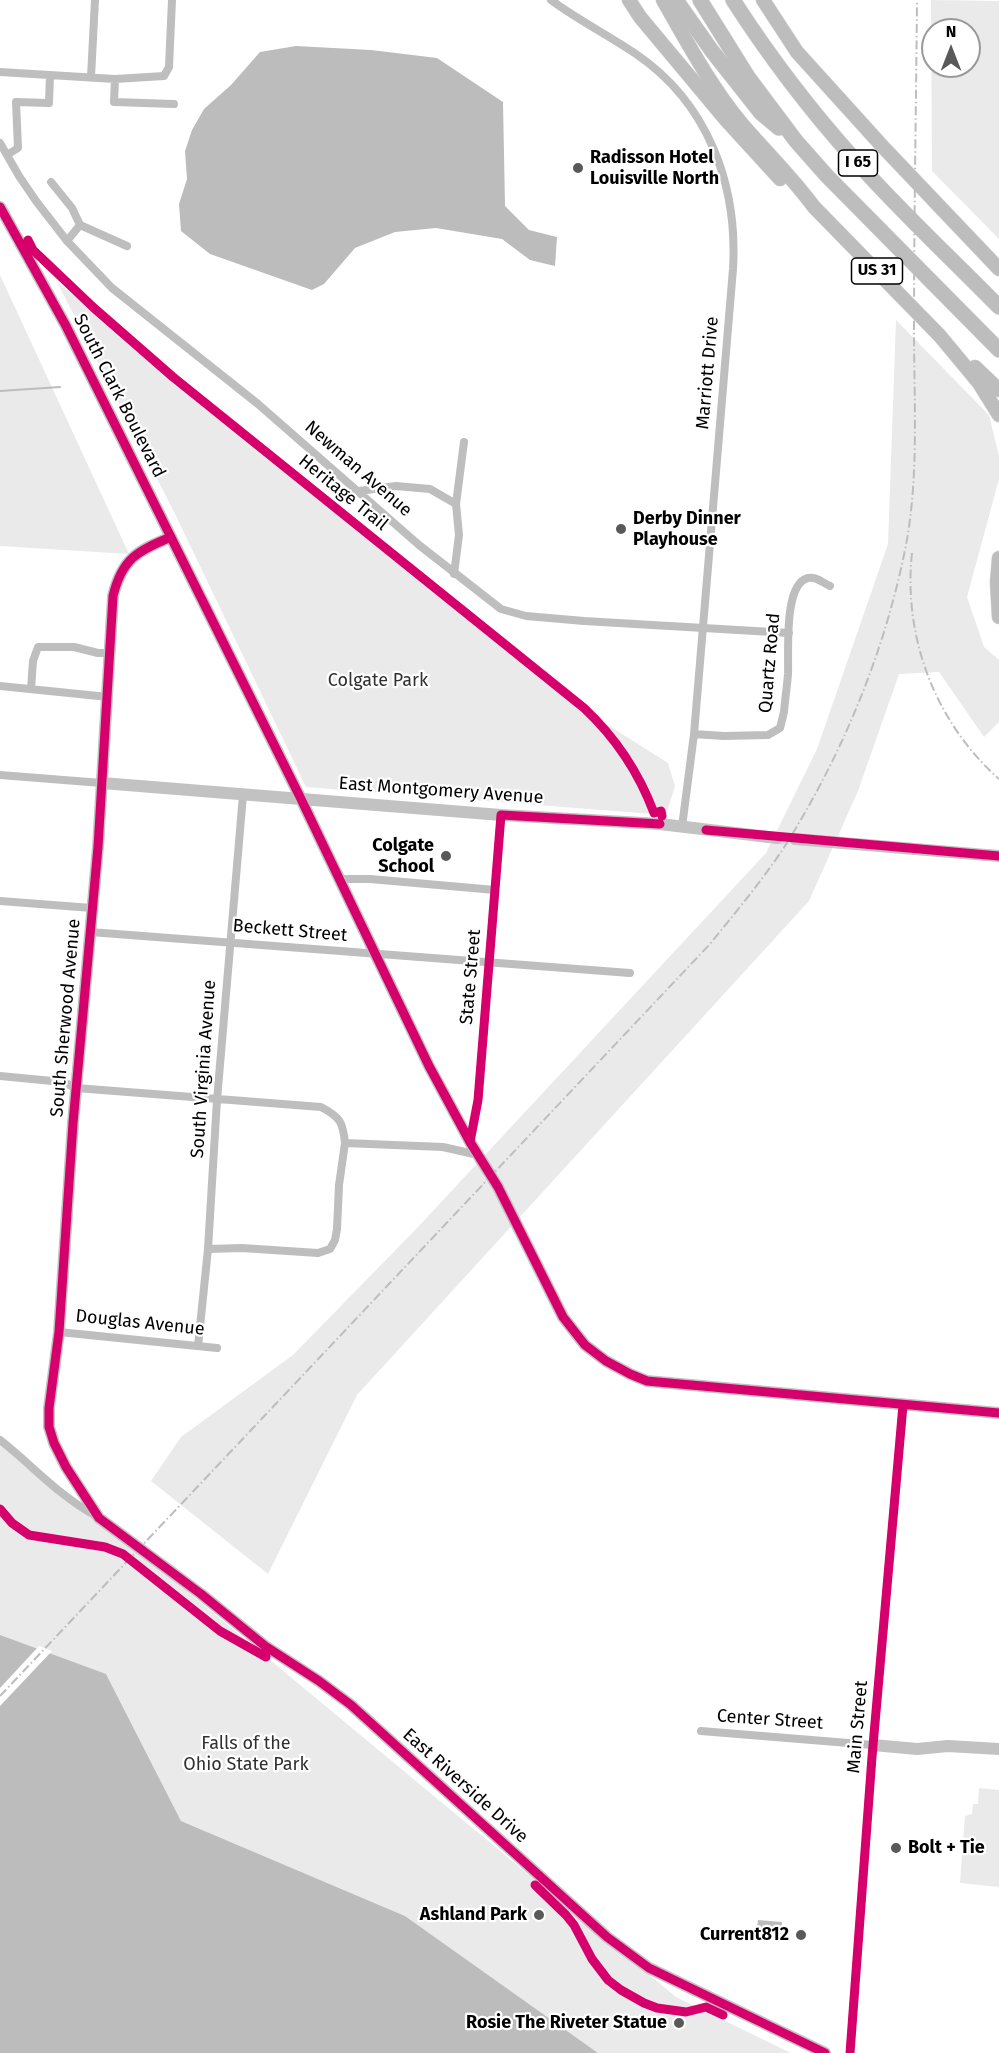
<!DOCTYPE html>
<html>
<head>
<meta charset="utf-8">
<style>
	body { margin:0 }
	#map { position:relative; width:999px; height:2053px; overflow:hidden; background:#fff; font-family:"Fira Sans",sans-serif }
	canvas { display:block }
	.north { position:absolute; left:921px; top:18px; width:60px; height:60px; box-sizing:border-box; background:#fff; border:2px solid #999; border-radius:50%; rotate:0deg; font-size:16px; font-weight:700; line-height:24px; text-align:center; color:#000 }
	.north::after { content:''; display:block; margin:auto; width:21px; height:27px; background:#595959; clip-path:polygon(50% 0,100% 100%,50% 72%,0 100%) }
</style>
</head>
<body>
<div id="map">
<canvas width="999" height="2053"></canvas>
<div class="north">N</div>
</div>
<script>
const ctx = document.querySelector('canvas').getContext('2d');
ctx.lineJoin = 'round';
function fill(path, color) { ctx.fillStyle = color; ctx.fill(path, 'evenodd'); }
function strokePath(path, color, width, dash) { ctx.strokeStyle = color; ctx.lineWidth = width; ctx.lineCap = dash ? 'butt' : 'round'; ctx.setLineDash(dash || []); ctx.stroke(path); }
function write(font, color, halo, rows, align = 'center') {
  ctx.font = font + ' "Fira Sans",sans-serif'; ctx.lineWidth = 4.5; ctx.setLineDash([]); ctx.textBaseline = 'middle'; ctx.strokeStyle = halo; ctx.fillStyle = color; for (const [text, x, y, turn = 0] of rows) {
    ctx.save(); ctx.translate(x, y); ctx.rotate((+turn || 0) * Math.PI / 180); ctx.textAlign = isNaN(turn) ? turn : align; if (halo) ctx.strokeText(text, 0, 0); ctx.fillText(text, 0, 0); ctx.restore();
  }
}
fill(new Path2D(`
	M931,0L999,1V239L932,171ZM933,30H969V66H933Z
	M0,275L129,554L0,546Z
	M57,282L507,641L600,720L668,763L675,786L666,815L306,787L175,514Z
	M896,320L989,415L999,456V479L967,597L984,647L999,660V722L984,737L939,672L899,674L858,791L809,901L357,1395L268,1574L151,1481L181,1437L293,1355L418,1227L766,853L817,749L888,544Z
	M0,1440L99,1518L676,1997L791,2053H598L405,1916L181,1821L106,1674L0,1784Z
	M979,1788L999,1790V1887L960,1883L965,1816L972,1814L973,1804H978Z`), '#eaeaea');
fill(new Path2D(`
	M296,46L371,50L437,58L503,102L505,206L529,230L557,237L555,266L530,260L502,239L436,228L395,232L355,248L324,284L312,290L210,254L181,231L179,204L187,179L185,151L192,130L204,109L231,85L260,52Z
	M0,1635L106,1674L181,1821L405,1916L598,2053H0Z
	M758,1920L782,1922L781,1938L774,1937V1929L757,1928Z`), '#bcbcbc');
fill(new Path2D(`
	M39,1646L52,1651L0,1706V1688Z`), '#fff');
strokePath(new Path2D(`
	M0,391L60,387`), '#bcbcbc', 2);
strokePath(new Path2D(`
	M777,838L795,839`), '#d9d9d9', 12, [12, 6]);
const primary = new Path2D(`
	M629,0L640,17L726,120L780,179
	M663,0C687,42 711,87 742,124C766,152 792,177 814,207L940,336L979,383L999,415
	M763,0L797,52L883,147L999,269
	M975,367L999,390
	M999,558L997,582L999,617`);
const highway = new Path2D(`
	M676,0L712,51L761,113L779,128
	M700,0L748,77L796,141L827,176L999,350
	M733,0C769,56 810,110 855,160C900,211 951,258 999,307`);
strokePath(primary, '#dbdbdb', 15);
strokePath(highway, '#dbdbdb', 16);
strokePath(new Path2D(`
	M551,0C578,20 608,35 636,54C708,103 738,185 733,269L694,734L682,827
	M0,72L115,79L164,76L169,67L172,0
	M91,77L95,0
	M115,79L114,102L174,104
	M0,143L19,176L36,201L67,241L112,288L258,404L419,545L501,609L526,616L584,621L789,633
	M7,155L18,148L16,102L49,103L50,75
	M51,182L72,208L80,225L67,241
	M80,225L127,246
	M359,491L396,486L430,489L456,504
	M454,574L459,535L456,504L464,442
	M0,686L108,697
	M31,689L33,661L38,647H74L98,653H110
	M694,734L724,736L768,735L780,728L784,712C785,699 787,687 788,674C789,654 783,584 808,578C816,576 823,583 830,586
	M0,775L102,783
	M338,879H370L495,890
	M0,901L92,908
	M90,932L630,973
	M0,1076L63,1082L76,1088L321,1107C340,1117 343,1122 345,1143L443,1147L478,1155
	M470,1142L478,1100L501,815
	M208,1249L242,1248L318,1253L330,1249L335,1240L337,1229L339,1185L345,1143
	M59,1332L217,1348
	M198,1346L208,1249L217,1100L243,795
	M0,1440C33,1466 59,1496 96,1516
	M701,1731L873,1745
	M850,2053L872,1757L903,1405`), '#bebebe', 8);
strokePath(new Path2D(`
	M0,207L66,326L301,799L429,1066L470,1142L498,1187L563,1317L585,1345L606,1361L630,1374L647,1381L999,1413
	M171,537C137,551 122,559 113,596L98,847L73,1123L59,1332L49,1408V1427L54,1443L66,1467L99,1518L201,1594L265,1646L319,1681L351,1705L607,1937L649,1968L825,2053
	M102,783L501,815L660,824L777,838
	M795,839L999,856
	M873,1745L917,1749L948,1746L999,1749`), '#c2c2c2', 12);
strokePath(primary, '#bdbdbd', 14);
strokePath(highway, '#bdbdbd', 15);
strokePath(new Path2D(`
	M912,553C903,637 935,722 999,779
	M0,1696L710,944C735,913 761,882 783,849C842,756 885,652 906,545C919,476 914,400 914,330C914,220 916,110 917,0`), '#bdbdbd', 2, [9, 3, 1.5, 3]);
strokePath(new Path2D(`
	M0,207L66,326L301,799L429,1066L470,1142L498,1187L563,1317L585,1345L606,1361L630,1374L647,1381L999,1413
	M28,240L33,250L94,308L173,377L584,708C615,737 639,773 654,813L661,811L662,816
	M171,537C137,551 122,559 113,596L98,847L73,1123L59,1332L49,1408V1427L54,1443L66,1467L99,1518L201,1594L265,1646L319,1681L351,1705L607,1937L649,1968L825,2053
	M706,830L999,856
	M470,1142L478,1100L501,815L660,824
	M0,1509L12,1523L29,1535L105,1547L123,1554L220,1631L266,1657
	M535,1885L566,1915L574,1925L592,1959L608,1980L621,1990L644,2003L657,2008L686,2012L706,2007L723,2015
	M850,2053L872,1757L903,1405`), '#d6006c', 9);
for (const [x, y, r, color] of [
	[578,168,6,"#595959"],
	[621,529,6,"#595959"],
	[446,856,6,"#595959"],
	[896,1848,6,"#595959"],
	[539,1915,6,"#595959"],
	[801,1935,6,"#595959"],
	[679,2023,6,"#595959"]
]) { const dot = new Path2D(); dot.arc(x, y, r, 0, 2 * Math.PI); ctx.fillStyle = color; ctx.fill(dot); strokePath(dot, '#fff', 2); }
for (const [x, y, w] of [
	[858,163,39],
	[877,271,51]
]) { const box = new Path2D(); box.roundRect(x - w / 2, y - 13, w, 26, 4.5); ctx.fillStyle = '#fff'; ctx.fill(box); strokePath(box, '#000', 1.5); }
write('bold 16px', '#000', null, [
	["I 65",858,163],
	["US 31",877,271]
]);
write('bold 18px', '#000', '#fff', [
	["Radisson Hotel",590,158,"left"],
	["Louisville North",590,179,"left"],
	["Derby Dinner",633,519,"left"],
	["Playhouse",633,540,"left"],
	["Colgate",434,846],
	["School",434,867],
	["Bolt + Tie",908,1848,"left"],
	["Ashland Park",527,1915],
	["Current812",789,1935],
	["Rosie The Riveter Statue",667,2023]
], 'right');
write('18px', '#000', '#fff', [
	["Marriott Drive",708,373,-85],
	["South Clark Boulevard",119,396,63],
	["Newman Avenue",358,469,41],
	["Heritage Trail",343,493,39],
	["Quartz Road",770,663,-85],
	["East Montgomery Avenue",441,791,4],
	["Beckett Street",290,931,5],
	["State Street",471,977,-85],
	["South Sherwood Avenue",66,1018,-85],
	["South Virginia Avenue",204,1069,-86],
	["Douglas Avenue",140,1323,6],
	["Center Street",770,1720,4],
	["Main Street",858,1727,-85],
	["East Riverside Drive",465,1786,42]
]);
write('18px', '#303030', '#fff', [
	["Colgate Park",378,681],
	["Falls of the",246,1744],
	["Ohio State Park",246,1765]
]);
</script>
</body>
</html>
